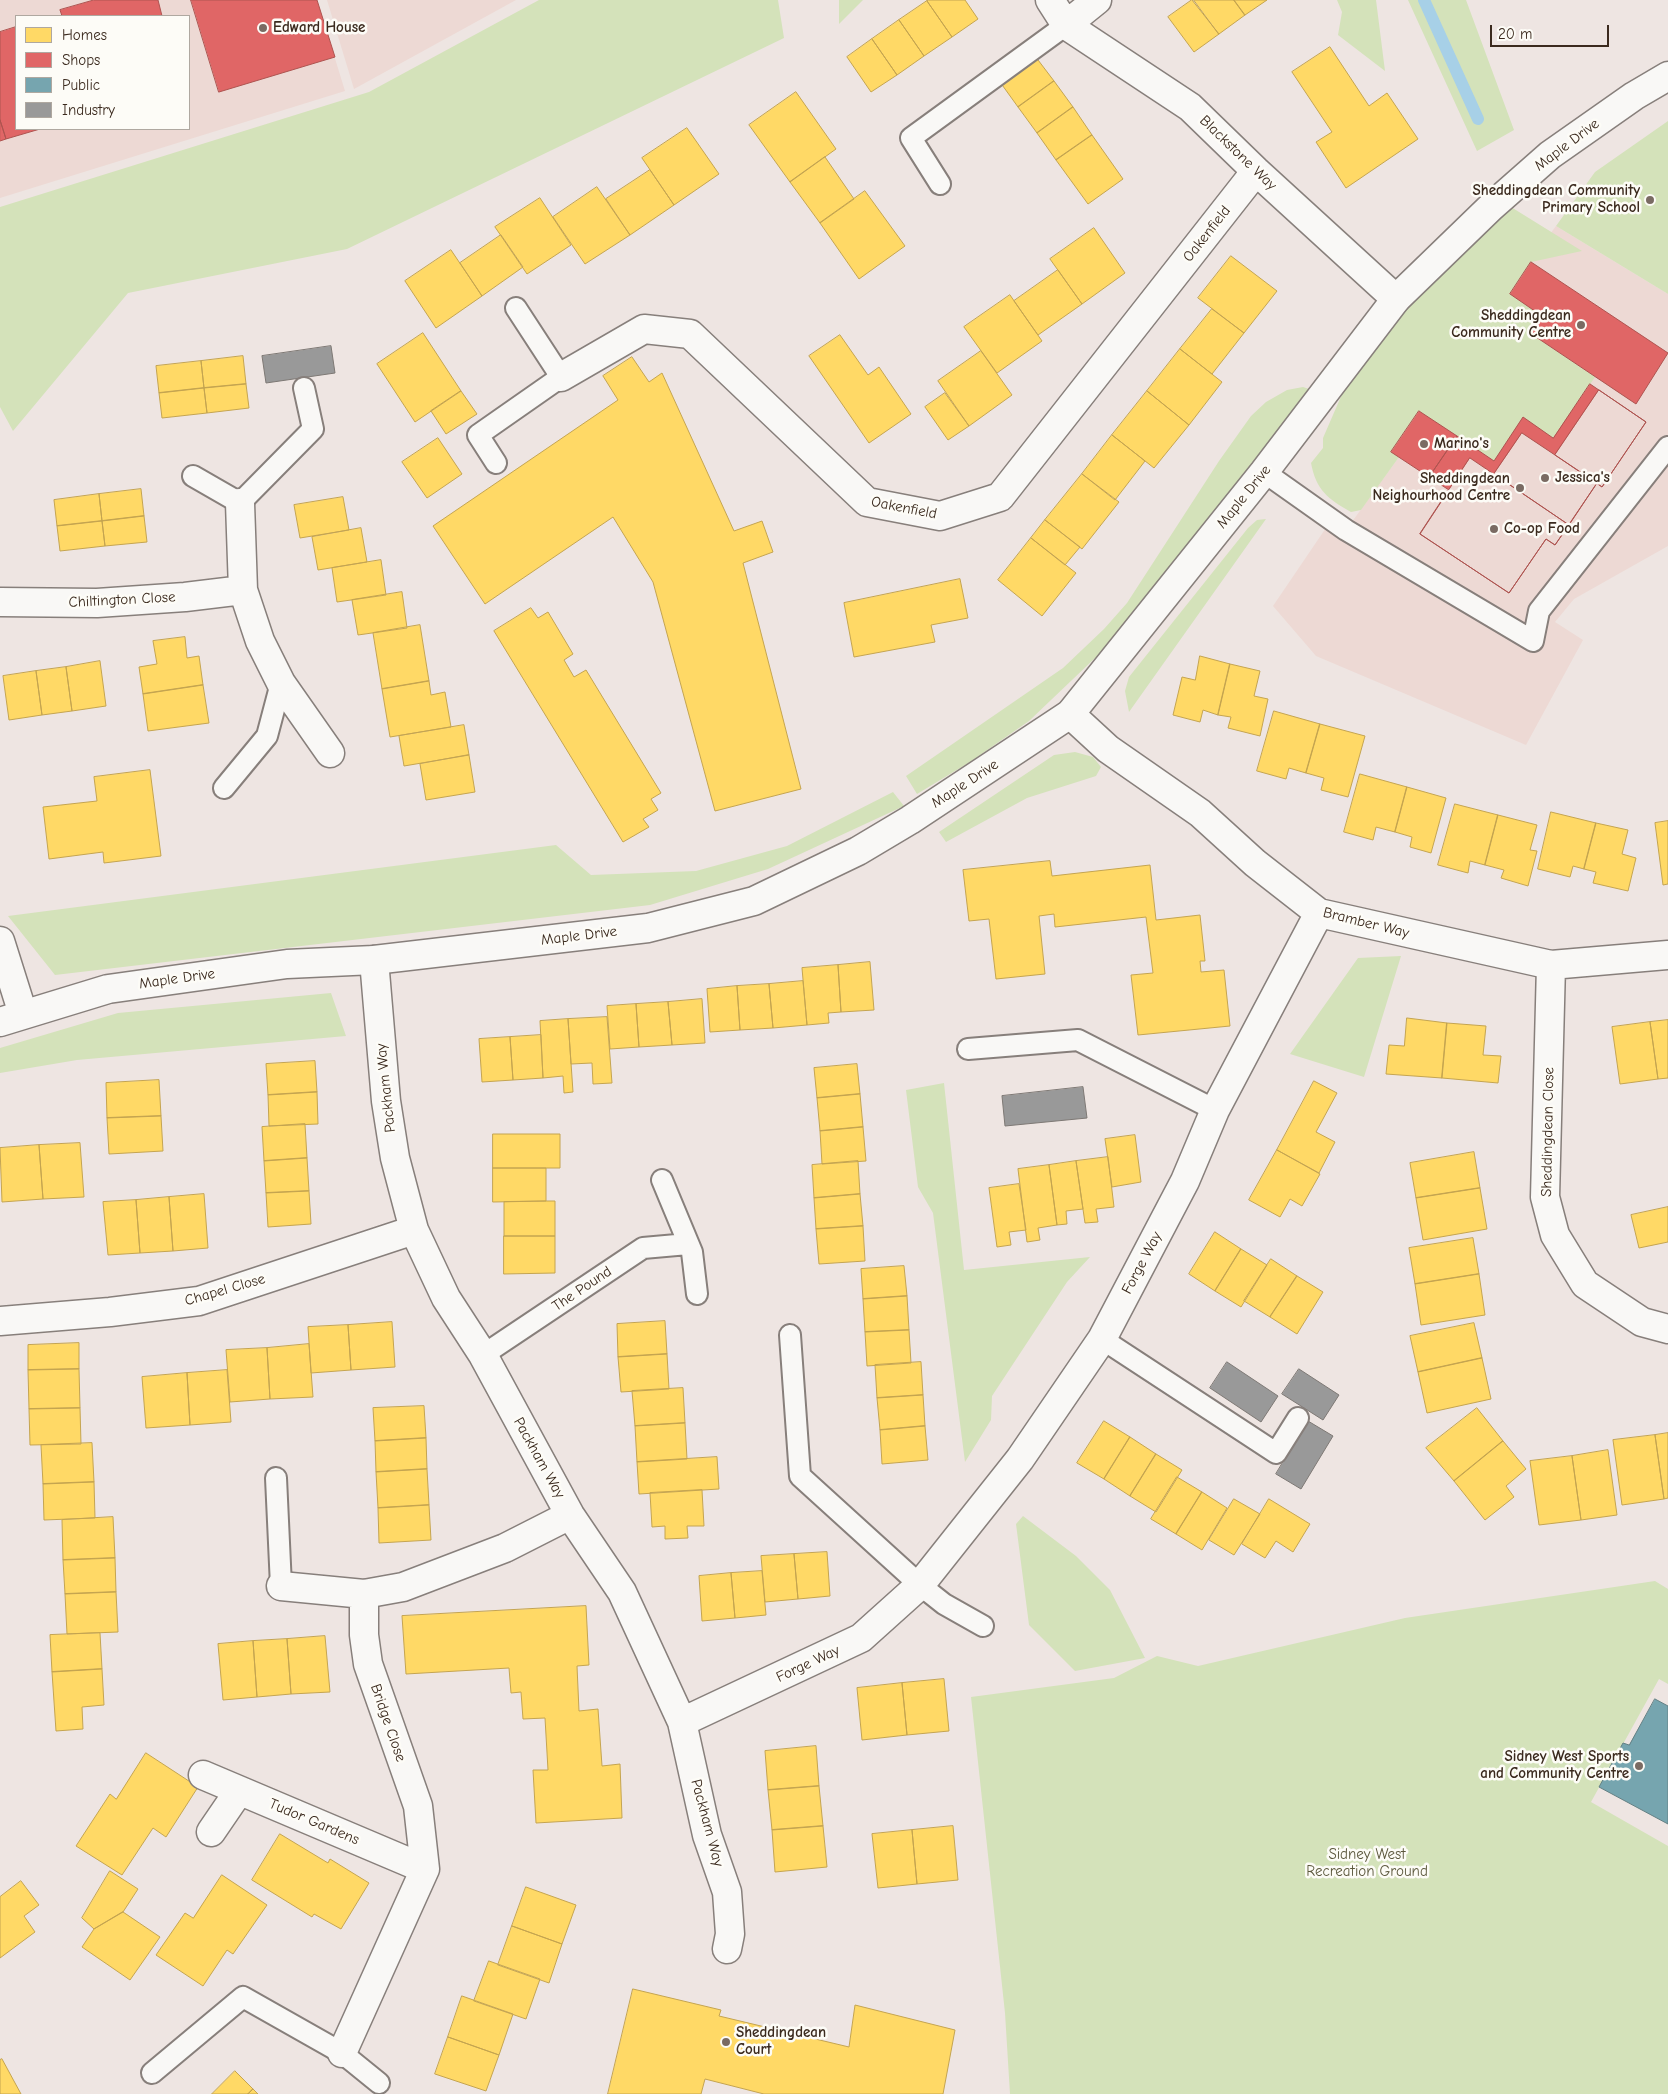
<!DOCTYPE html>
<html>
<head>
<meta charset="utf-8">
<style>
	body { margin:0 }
	#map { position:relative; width:1668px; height:2094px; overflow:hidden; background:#eee5e2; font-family:"Comic Neue",sans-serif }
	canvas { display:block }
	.legend { position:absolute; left:15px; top:15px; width:175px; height:115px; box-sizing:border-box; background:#fdfcf7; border:1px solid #afa8a0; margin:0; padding:6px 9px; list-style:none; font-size:15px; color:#3b2a1e }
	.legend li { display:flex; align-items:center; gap:10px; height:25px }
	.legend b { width:25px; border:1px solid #afa8a0 }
	.scale { position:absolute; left:1490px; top:25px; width:119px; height:22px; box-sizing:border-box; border:2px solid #3b2a1e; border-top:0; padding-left:6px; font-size:15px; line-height:18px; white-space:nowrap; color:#3b2a1e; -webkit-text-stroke:4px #fdfcf7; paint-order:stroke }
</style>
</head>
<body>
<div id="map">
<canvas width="1668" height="2094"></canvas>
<ul class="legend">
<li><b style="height:14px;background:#ffd966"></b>Homes</li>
<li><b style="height:14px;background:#e06666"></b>Shops</li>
<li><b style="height:14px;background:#76a5af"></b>Public</li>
<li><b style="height:14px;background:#999"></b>Industry</li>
</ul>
<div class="scale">20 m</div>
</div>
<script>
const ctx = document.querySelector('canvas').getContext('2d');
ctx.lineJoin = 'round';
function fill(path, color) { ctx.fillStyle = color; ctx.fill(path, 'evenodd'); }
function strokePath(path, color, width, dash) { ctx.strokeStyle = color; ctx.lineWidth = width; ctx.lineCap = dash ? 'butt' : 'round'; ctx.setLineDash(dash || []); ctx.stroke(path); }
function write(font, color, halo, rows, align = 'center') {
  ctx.font = font + ' "Comic Neue",sans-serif'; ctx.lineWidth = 5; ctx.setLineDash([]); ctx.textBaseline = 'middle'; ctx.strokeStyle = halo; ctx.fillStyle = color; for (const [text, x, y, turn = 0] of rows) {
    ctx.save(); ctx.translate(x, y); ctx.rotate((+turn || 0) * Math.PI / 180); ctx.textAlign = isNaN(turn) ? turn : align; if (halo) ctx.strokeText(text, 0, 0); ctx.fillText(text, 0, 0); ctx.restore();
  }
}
fill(new Path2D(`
	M0,0H317L345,91L0,198ZM16,16H189V129H16Z
	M327,0H516L354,89Z
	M1556,226L1668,294V546L1574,599L1555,622L1583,640L1526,745L1316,656L1273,606L1332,519L1346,530L1370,497L1399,457L1391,452L1419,411Z`), '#edd9d4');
fill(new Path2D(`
	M539,0H778L784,38L347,249L128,293L13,431L0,407V207L369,92Z
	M839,0H863L839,24Z
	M1337,0H1376L1385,71L1338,35L1342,12Z
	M1408,0H1466L1514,130L1477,151Z
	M1668,121V294L1556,226L1595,172Z
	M1511,207L1582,251L1531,262L1510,294L1542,316L1531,334L1595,377L1553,438L1523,417L1494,461L1419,411L1392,451L1399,457L1361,510L1351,512C1328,499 1316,490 1311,463L1323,448V438L1349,378L1399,318L1446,267Z
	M1303,387L1309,389L1251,468L1115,639L1029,721L970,762L917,794L906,776L1063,668L1104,629L1127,603L1219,461L1251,416L1266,402L1287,390Z
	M1266,519L1129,712L1125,691L1129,677L1248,528L1257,520Z
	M1075,752L1093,757L1101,767L1096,776L1027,798L946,842L939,832L1054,755Z
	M893,792L904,806L768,869L650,905L55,975L8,916L556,845L591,875L696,871L787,846Z
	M1401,956L1364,1077L1290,1054L1358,958Z
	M331,993L346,1036L77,1060L0,1073V1048L118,1013Z
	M944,1083L964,1270L1090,1257L1067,1282L992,1396L991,1420L965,1462L933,1213L918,1187L906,1090Z
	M1023,1516L1076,1556L1110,1590L1145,1658L1075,1671L1029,1625L1016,1524Z
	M1655,1581L1668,1589V1684L1659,1679L1591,1802L1668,1846V2094H1010L1005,2013L971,1697L1114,1678L1157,1656L1198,1666L1405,1618Z`), '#d4e2ba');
const homes = new Path2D(`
	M929,0H965L978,19L952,37L927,1Z
	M1192,0L1219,34L1194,52L1168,17Z
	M1194,0H1234L1245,15L1219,34Z
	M1234,0H1267L1245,15Z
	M927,1L952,37L924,56L899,20Z
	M899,20L924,56L897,75L872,39Z
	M872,39L897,75L871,92L847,57Z
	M1330,47L1369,106L1387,93L1418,139L1346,188L1316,142L1332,132L1292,72Z
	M1035,56L1054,81L1018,107L1000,82Z
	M1054,81L1073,107L1037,133L1018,107Z
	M796,92L836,149L790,182L749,125Z
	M1073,107L1092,135L1056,160L1037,133Z
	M687,128L719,174L674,205L642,158Z
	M1092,135L1123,179L1088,204L1056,160Z
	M825,157L854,199L820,223L790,182Z
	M650,170L674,205L630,235L606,199Z
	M597,187L630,235L585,264L553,217Z
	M865,191L905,246L859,279L820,223Z
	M540,198L571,245L527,274L495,227Z
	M1094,228L1125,273L1082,304L1050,259Z
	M501,235L523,267L482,296L460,263Z
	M451,250L482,296L436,328L405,281Z
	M1231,256L1277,291L1244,333L1198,298Z
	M1058,270L1082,304L1038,335L1014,301Z
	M1010,295L1042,341L997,373L964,327Z
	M1212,309L1244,333L1212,374L1180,349Z
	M423,333L461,391L415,422L377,364Z
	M840,335L868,375L879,367L911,414L869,443L809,356Z
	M1180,349L1222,382L1189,425L1147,391Z
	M981,351L1012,395L969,426L938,381Z
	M243,356L246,384L204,388L201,361Z
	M632,357L649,382L662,373L734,531L762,521L773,552L743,563L801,789L715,811L653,582L613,517L485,604L433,526L618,400L603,376Z
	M201,361L204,388L159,393L156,366Z
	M246,384L249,408L207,413L204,388Z
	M204,388L207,413L162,418L159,393Z
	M461,391L477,414L446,434L431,411Z
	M1147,391L1189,425L1154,468L1112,435Z
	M945,393L969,426L948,440L925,407Z
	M1112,435L1145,461L1115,500L1082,474Z
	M438,438L462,474L427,498L402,462Z
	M1082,474L1119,502L1082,549L1045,520Z
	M141,489L144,516L102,521L99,494Z
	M99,494L102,521L57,526L54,500Z
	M343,497L349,530L300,538L294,505Z
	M144,516L147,542L105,546L102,521Z
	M1045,520L1080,547L1065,565L1031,538Z
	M102,521L105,546L60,551L57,526Z
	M361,528L367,562L318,570L312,537Z
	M1031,538L1076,573L1042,616L998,580Z
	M381,560L386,595L337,602L332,568Z
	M960,579L968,618L931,625L935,642L854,657L844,603Z
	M402,592L407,628L358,635L352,600Z
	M531,608L538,618L548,612L573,654L564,660L574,677L586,670L661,793L651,799L658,810L643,819L649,827L623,842L494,631Z
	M420,625L429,681L382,689L373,633Z
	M185,637L187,658L199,656L203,685L143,694L139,667L157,664L153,641Z
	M1200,656L1230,664L1218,715L1203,710L1200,722L1173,715L1182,677L1195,680Z
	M100,661L106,706L72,711L66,667Z
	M1230,664L1260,671L1254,696L1268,699L1260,736L1228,728L1231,717L1218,715Z
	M66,667L72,711L42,715L36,671Z
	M36,671L42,715L9,720L3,676Z
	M429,681L431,695L445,692L451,727L390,737L382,689Z
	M203,685L209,723L148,731L143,694Z
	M1274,711L1320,724L1306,773L1289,768L1286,779L1257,771Z
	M1320,724L1365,736L1348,797L1321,790L1324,778L1306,773Z
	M464,725L469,755L404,766L399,736Z
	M469,755L475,792L426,800L420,764Z
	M150,770L161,856L104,863L103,852L49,859L43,807L97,801L94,777Z
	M1360,774L1407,787L1395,832L1376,827L1373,840L1344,832Z
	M1407,787L1446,798L1431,853L1410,847L1412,837L1395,832Z
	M1455,804L1498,815L1485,865L1470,861L1468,873L1438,865Z
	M1551,812L1596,823L1584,869L1573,866L1570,877L1538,869Z
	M1498,815L1537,825L1530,850L1537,851L1528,886L1501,878L1504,870L1485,865Z
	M1668,821V884L1663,885L1655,823Z
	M1596,823L1628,830L1622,854L1636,858L1628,891L1593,883L1596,872L1584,869Z
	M1050,861L1052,876L1150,865L1156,920L1200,915L1205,961H1200L1201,972L1224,970L1230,1026L1138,1035L1131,975L1153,973L1146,917L1055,927L1054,914L1039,916L1045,974L996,979L989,919L969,921L963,870Z
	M870,962L874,1010L841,1012L838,965Z
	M838,965L841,1012L828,1013L829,1023L807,1025L802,968Z
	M803,981L807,1025L773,1028L769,984Z
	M769,984L773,1028L740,1030L737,986Z
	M737,986L740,1030L710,1032L707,989Z
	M702,999L705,1043L672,1045L668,1002Z
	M668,1002L672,1045L639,1047L636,1004Z
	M636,1004L639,1047L610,1049L607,1006Z
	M607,1017L612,1083L593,1084L592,1063L571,1064L568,1019Z
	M1407,1018L1447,1023L1442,1078L1386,1074L1389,1045L1404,1046Z
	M568,1019L573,1092L564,1093L563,1076L543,1078L540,1021Z
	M1668,1020V1078L1658,1079L1650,1022Z
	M1650,1022L1658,1079L1620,1084L1612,1027Z
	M1447,1023L1486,1026L1483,1055L1501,1056L1498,1083L1442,1078Z
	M541,1035L543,1078L513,1080L510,1037Z
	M510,1037L513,1080L482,1082L479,1039Z
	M315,1061L317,1092L268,1095L266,1064Z
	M857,1064L860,1094L817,1098L814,1068Z
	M159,1080L161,1116L107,1118L106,1083Z
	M1314,1081L1337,1093L1316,1132L1335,1142L1319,1173L1277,1150Z
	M317,1092L318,1124L269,1126L268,1095Z
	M860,1094L863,1127L820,1131L817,1098Z
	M161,1116L163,1151L109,1154L107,1118Z
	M305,1124L307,1158L264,1161L262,1127Z
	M863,1127L866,1161L822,1164L820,1131Z
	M493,1134H560V1168H493Z
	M1135,1135L1141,1182L1112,1187L1105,1139Z
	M80,1143L84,1197L43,1199L39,1145Z
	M39,1145L43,1199L2,1202L0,1148Z
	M1277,1150L1320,1174L1302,1206L1290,1199L1280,1217L1249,1200Z
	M1474,1152L1480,1188L1416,1198L1410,1163Z
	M1108,1157L1114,1207L1096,1209L1098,1222L1085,1223L1076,1161Z
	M307,1158L309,1191L266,1193L264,1161Z
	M858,1161L860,1194L814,1198L812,1165Z
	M1076,1161L1083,1209L1066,1211L1067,1224L1057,1225L1049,1165Z
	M1049,1165L1057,1225L1038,1228L1040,1240L1027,1242L1018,1169Z
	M493,1168H546V1201L493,1202Z
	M1019,1184L1026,1230L1009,1232L1011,1245L997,1247L989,1188Z
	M1480,1188L1487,1229L1423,1240L1416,1198Z
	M309,1191L311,1224L268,1227L266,1193Z
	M204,1194L208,1248L173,1251L169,1197Z
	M860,1194L863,1226L816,1229L814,1198Z
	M169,1197L173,1251L140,1253L136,1200Z
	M136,1200L140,1253L108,1255L103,1202Z
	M546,1201H555V1236H504V1202Z
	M1668,1207V1242L1639,1248L1631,1215Z
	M863,1226L865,1261L819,1264L816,1229Z
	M1215,1232L1241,1249L1215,1291L1189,1274Z
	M504,1236H555V1273L504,1274Z
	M1473,1238L1479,1274L1415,1284L1409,1248Z
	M1241,1249L1267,1265L1241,1307L1215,1291Z
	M1271,1259L1297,1276L1270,1317L1244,1301Z
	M904,1266L907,1296L863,1299L861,1269Z
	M1479,1274L1485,1315L1421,1325L1415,1284Z
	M1297,1276L1323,1292L1297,1334L1270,1317Z
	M907,1296L909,1330L865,1332L863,1299Z
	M665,1321L667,1354L618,1357L617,1324Z
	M392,1322L395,1367L351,1370L348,1325Z
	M1474,1323L1482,1358L1418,1372L1410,1336Z
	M348,1325L351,1370L311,1373L308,1327Z
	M909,1330L911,1363L867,1366L865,1332Z
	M79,1343V1369L28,1370V1345Z
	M309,1344L313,1397L270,1399L267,1348Z
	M267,1348L270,1399L230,1402L226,1350Z
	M667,1354L669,1389L621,1392L618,1357Z
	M1482,1358L1491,1399L1427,1413L1418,1372Z
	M921,1362L923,1395L877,1398L875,1365Z
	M79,1369L80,1408L29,1409L28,1370Z
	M227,1370L231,1422L190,1425L187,1373Z
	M187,1373L190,1425L146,1428L142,1377Z
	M683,1388L685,1423L635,1426L632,1391Z
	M923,1395L925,1426L880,1430L877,1398Z
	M424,1406L426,1438L375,1441L373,1408Z
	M80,1408L81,1444L30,1445L29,1409Z
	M1477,1408L1503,1441L1454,1481L1426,1448Z
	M1104,1421L1130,1437L1104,1479L1077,1463Z
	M685,1423L687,1459L637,1462L635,1426Z
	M925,1426L928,1460L882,1464L880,1430Z
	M1668,1433V1498L1664,1499L1655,1435Z
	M1655,1435L1664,1499L1622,1505L1613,1440Z
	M1130,1437L1156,1454L1130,1496L1104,1479Z
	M426,1438L427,1469L376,1472L375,1441Z
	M1503,1441L1526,1469L1506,1486L1514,1497L1485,1520L1454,1481Z
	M92,1443L94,1482L43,1484L41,1445Z
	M1608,1450L1617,1515L1581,1520L1572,1456Z
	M1156,1454L1182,1470L1156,1512L1130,1496Z
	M1572,1456L1581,1520L1539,1525L1530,1461Z
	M717,1457L719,1489L639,1494L637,1462Z
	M427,1469L429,1505L378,1508L376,1472Z
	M1177,1477L1202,1492L1176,1534L1151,1519Z
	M94,1482L95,1518L44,1520L43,1484Z
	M702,1490L704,1526H687L688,1538L665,1539V1526L652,1527L650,1493Z
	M1202,1492L1227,1508L1202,1550L1176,1534Z
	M1234,1499L1260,1514L1234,1555L1209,1540Z
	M1269,1499L1310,1524L1293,1552L1276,1541L1265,1558L1242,1544Z
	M429,1505L431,1540L379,1543L378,1508Z
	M113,1517L115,1558L63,1560L62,1520Z
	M827,1552L830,1596L798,1599L794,1554Z
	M794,1554L798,1599L765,1602L761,1556Z
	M115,1558L116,1592L65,1594L63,1560Z
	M762,1571L766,1615L735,1618L731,1573Z
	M731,1573L735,1618L702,1621L699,1576Z
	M116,1592L118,1632L67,1634L65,1594Z
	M586,1606L589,1665L577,1666L579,1711L598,1709L602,1766L620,1764L622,1818L536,1823L533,1770H548L545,1718L523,1719L521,1692L511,1693L509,1668L406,1674L402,1616Z
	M100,1633L102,1669L52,1672L50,1635Z
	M325,1636L330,1692L291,1694L287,1639Z
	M287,1639L291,1694L257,1697L253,1641Z
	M253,1641L257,1697L223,1700L218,1644Z
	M102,1669L104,1705L82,1707L83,1729L56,1731L52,1672Z
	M944,1679L949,1731L907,1735L902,1683Z
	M902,1683L907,1735L862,1740L857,1688Z
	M816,1746L819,1786L768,1790L765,1751Z
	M146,1753L198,1787L166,1837L153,1828L122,1875L76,1846L110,1794L116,1799Z
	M819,1786L823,1826L772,1830L768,1790Z
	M823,1826L827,1867L775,1872L772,1830Z
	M953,1826L958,1880L917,1884L912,1830Z
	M912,1830L917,1884L878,1888L872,1834Z
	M280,1834L328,1863L330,1859L369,1883L341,1929L314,1914L312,1917L252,1880Z
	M110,1871L138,1889L123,1912L94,1929L82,1918Z
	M222,1875L267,1905L233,1954L227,1950L203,1986L156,1955L185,1913L193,1918Z
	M21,1881L39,1905L24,1916L35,1932L0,1958V1897Z
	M526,1887L576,1905L562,1944L512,1926Z
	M123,1912L160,1937L130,1980L82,1947L94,1929Z
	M512,1926L562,1944L549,1983L498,1965Z
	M489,1961L540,1979L526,2019L474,2001Z
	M633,1989L721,2010L719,2016L849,2047L855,2005L955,2030L943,2094H764L705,2079L701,2094H608Z
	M462,1996L513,2014L499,2055L448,2037Z
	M448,2037L499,2055L486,2091L435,2074Z
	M2,2059L21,2094H0V2060Z
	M235,2071L253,2089L248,2094H212Z
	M253,2089L258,2094H248Z`);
fill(homes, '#ffd966');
strokePath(homes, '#c4a450', 1);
const shops = new Path2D(`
	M94,0H158L162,16H62L60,10Z
	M191,0H317L335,57L219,92Z
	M16,27V129H40L6,139L0,120V32Z
	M0,120L6,139L0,141Z
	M1531,262L1668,353L1636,404L1530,333L1542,316L1510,294Z
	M1590,384L1646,422L1602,487L1597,483L1555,545L1546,539L1509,593L1420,534L1449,490L1429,477L1457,436L1494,461L1523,417L1553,438Z
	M1599,390L1646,422L1602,487L1555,455Z
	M1419,411L1457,436L1429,477L1391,452Z
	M1522,433L1597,483L1569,525L1494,474Z
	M1470,458L1569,525L1555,545L1546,539L1509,593L1420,534Z`);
fill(shops, '#e06666');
strokePath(shops, '#ae5450', 1);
const public = new Path2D(`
	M1655,1699L1668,1706V1824L1599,1787L1623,1743L1629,1745Z`);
fill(public, '#76a5af');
strokePath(public, '#648084', 1);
const industry = new Path2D(`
	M331,346L335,373L266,383L262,356Z
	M1083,1087L1087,1118L1005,1126L1002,1096Z
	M1227,1362L1278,1396L1261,1422L1210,1388Z
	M1299,1369L1339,1395L1323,1420L1282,1394Z
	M1308,1421L1333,1436L1301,1489L1276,1474Z`);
fill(industry, '#999');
strokePath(industry, '#7d7874', 1);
strokePath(new Path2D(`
	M1424,0L1478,119`), '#a7d0e7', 12);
const service = new Path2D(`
	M940,184L911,138L1066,25
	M496,463L478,435L561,377L516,308
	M1264,472L1346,530L1533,641L1539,611L1668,447
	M193,476L240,503L313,429L304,388
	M224,788L267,736L281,683
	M968,1049L1078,1040L1215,1110
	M662,1180L692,1252L697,1294
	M790,1335L800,1476L920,1585L944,1604L983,1626
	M1102,1339L1276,1453L1298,1418
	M483,1355L643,1248L688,1244
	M276,1478L281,1586
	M152,2073L243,1997L342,2053L379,2083`);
const minor = new Path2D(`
	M1050,0L1066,25L1190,107L1256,171L1396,299
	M1066,25L1097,0
	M561,377L644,329L690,334L867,502L940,516L1000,497L1256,171
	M243,590L260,641L281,683L330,753
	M0,602L97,603L185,597L243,590L240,503
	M1070,714L1108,749L1200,813L1255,863L1319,913L1551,965L1668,955
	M0,941L23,1014
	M374,960L386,1101L395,1158L414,1230L446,1298L483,1355L570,1515L622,1592L682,1722L707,1835L727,1892L730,1934L727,1949
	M1551,965L1545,1197L1555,1235L1585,1284L1642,1322L1668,1329
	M0,1321L110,1312L199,1301L414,1230
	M281,1586L364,1594L403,1587L505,1548L570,1515
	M682,1722L861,1638L920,1585L1020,1459L1102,1339L1185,1181L1215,1110L1319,913
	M203,1775L425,1869
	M211,1832L239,1791
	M342,2053L425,1869L418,1806L368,1664L364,1635V1594`);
const tertiary = new Path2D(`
	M0,1022L108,989L287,964L374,960L648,928L754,901L858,851L910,820L1070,714L1264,472L1396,299L1491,207L1550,155L1634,96L1668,76`);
strokePath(service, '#877f7b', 24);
strokePath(minor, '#877f7b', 31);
strokePath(tertiary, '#877f7b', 31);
strokePath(service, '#f9f8f6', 20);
strokePath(minor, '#f9f8f6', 28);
strokePath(tertiary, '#f9f8f6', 28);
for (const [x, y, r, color] of [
	[263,28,5,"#7a6b63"],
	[1650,200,5,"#7a6b63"],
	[1581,325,5,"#7a6b63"],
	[1424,444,5,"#7a6b63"],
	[1545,478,5,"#7a6b63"],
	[1520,488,5,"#7a6b63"],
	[1494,529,5,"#7a6b63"],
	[1639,1766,5,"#7a6b63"],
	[726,2042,5,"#7a6b63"]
]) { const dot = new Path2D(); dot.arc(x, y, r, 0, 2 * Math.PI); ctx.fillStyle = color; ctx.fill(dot); strokePath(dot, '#fdfcf7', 2); }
write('bold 15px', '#3b2a1e', '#fdfcf7', [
	["Edward House",273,28],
	["Sheddingdean Community",1640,191,"right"],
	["Primary School",1640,208,"right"],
	["Sheddingdean",1571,316,"right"],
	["Community Centre",1571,333,"right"],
	["Marino's",1434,444],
	["Jessica's",1555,478],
	["Sheddingdean",1510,479,"right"],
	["Neighourhood Centre",1510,496,"right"],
	["Co-op Food",1504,529],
	["Sidney West Sports",1629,1757,"right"],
	["and Community Centre",1629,1774,"right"],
	["Sheddingdean",736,2033],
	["Court",736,2050]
], 'left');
write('15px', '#3b2a1e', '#fdfcf7', [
	["Maple Drive",1567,145,-37],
	["Blackstone Way",1238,153,44],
	["Oakenfield",1207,234,-52],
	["Maple Drive",1244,497,-51],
	["Oakenfield",904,508,11],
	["Chiltington Close",122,600,-3],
	["Maple Drive",965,784,-33],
	["Bramber Way",1366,923,14],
	["Maple Drive",579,936,-7],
	["Maple Drive",177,979,-8],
	["Packham Way",386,1088,-96],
	["Sheddingdean Close",1548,1132,-89],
	["Forge Way",1142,1263,-62],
	["The Pound",582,1289,-34],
	["Chapel Close",225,1290,-16],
	["Packham Way",539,1458,61],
	["Forge Way",808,1664,-25],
	["Bridge Close",388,1723,71],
	["Tudor Gardens",314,1822,23],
	["Packham Way",707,1823,75]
]);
write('15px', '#5c583d', '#fdfcf7', [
	["Sidney West",1367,1855],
	["Recreation Ground",1367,1872]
]);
</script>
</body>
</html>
